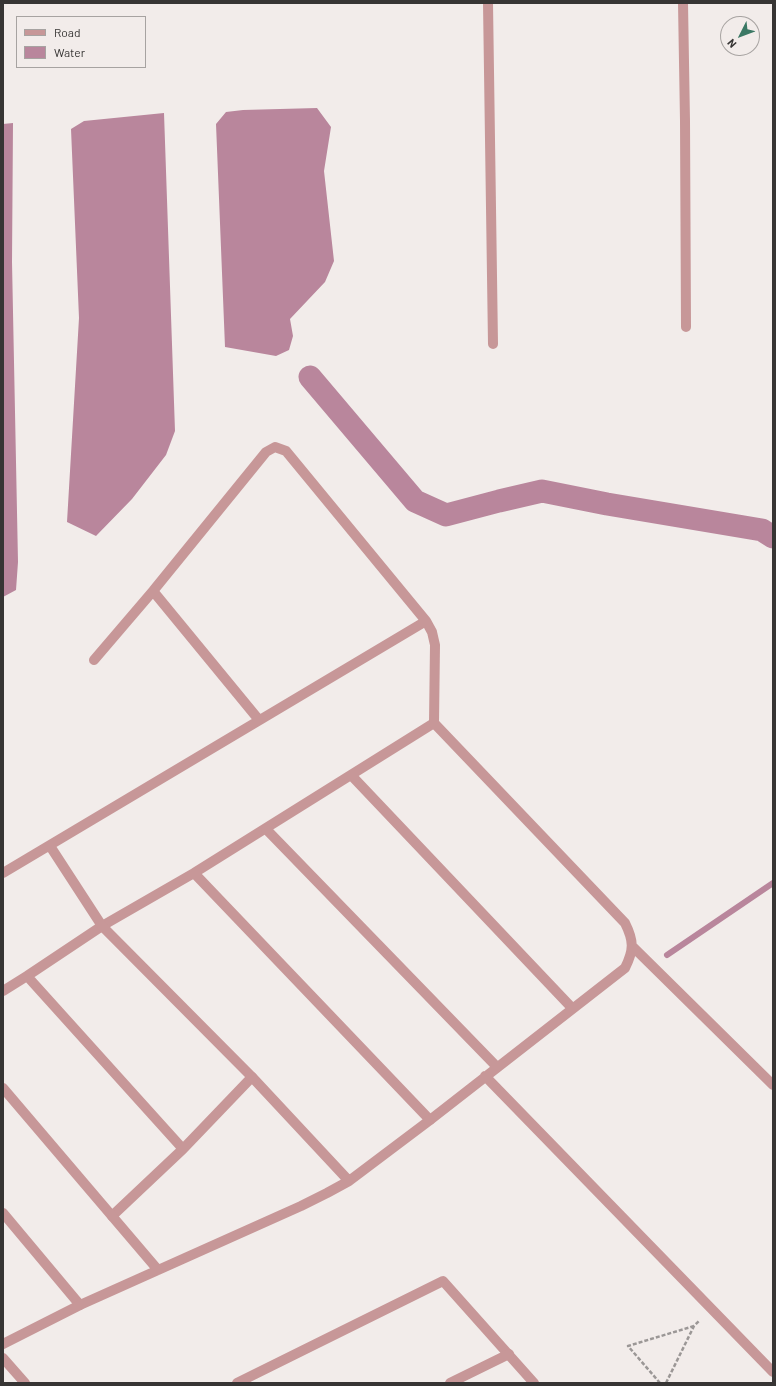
<!DOCTYPE html>
<html>
<head>
<meta charset="utf-8">
<style>
	body { margin:0 }
	#map { position:relative; width:776px; height:1386px; overflow:hidden; background:#f2ecea; font-family:Barlow,sans-serif }
	canvas { display:block }
	.frame { position:absolute; inset:0; border:4px solid #373534; pointer-events:none }
	.legend { position:absolute; left:16px; top:16px; width:130px; height:52px; box-sizing:border-box; background:#f2ecea; border:1px solid #a7a3a1; margin:0; padding:5px 7px; list-style:none; font-size:12px; color:#373534 }
	.legend li { display:flex; align-items:center; gap:8px; height:20px }
	.legend b { width:20px; border:1px solid #a7a3a1 }
	.north { position:absolute; left:720px; top:16px; width:40px; height:40px; box-sizing:border-box; background:#f2ecea; border:1px solid #a7a3a1; border-radius:50%; rotate:228deg; font-size:11px; font-weight:700; line-height:16px; text-align:center; color:#373534 }
	.north::after { content:''; display:block; margin:auto; width:14px; height:18px; background:#3b7864; clip-path:polygon(50% 0,100% 100%,50% 72%,0 100%) }
</style>
</head>
<body>
<div id="map">
<canvas width="776" height="1386"></canvas>
<div class="frame"></div>
<ul class="legend">
<li><b style="height:5px;background:#c79798"></b>Road</li>
<li><b style="height:11px;background:#b9869c"></b>Water</li>
</ul>
<div class="north">N</div>
</div>
<script>
const ctx = document.querySelector('canvas').getContext('2d');
ctx.lineJoin = 'round';
function fill(path, color) { ctx.fillStyle = color; ctx.fill(path, 'evenodd'); }
function strokePath(path, color, width, dash) { ctx.strokeStyle = color; ctx.lineWidth = width; ctx.lineCap = dash ? 'butt' : 'round'; ctx.setLineDash(dash || []); ctx.stroke(path); }
fill(new Path2D(`
	M317,108L331,127L324,171L334,261L325,282L290,319L293,336L289,350L276,356L225,347L216,124L226,112L243,110Z
	M164,113L175,431L166,455L132,499L96,536L67,522L79,318L71,129L84,121Z
	M13,123L12,262L18,562L16,590L3,597V124Z`), '#b9869c');
strokePath(new Path2D(`
	M667,955L773,883`), '#b9869c', 6);
strokePath(new Path2D(`
	M310,377L415,501L446,515L499,501L542,491L607,504L762,530L773,537`), '#b9869c', 23);
strokePath(new Path2D(`
	M660,1383L628,1346L694,1326
	M666,1383L694,1326L700,1320`), '#9b9796', 2.5, [4, 2]);
strokePath(new Path2D(`
	M351,775L572,1008
	M194,873L430,1120
	M27,976L183,1149
	M3,991L27,976L102,926L194,873L434,723
	M3,1213L80,1305
	M112,1216L183,1149L252,1077
	M237,1383L443,1281L534,1383`), '#c79798', 10);
strokePath(new Path2D(`
	M488,3L493,344
	M683,3L685,121L686,327
	M153,591L259,720
	M266,829L497,1067
	M50,846L102,926L252,1077L349,1181
	M3,873L426,621
	M632,946L773,1085
	M485,1076L773,1372
	M3,1088L112,1216L158,1270
	M3,1344L80,1305L301,1206L327,1193L349,1181L430,1120L625,968C634,950 634,941 625,923L434,723L435,645L432,632L426,621L286,451L275,447L266,452L153,591L94,660
	M3,1358L25,1383
	M450,1383L509,1354`), '#c79798', 10);
</script>
</body>
</html>
